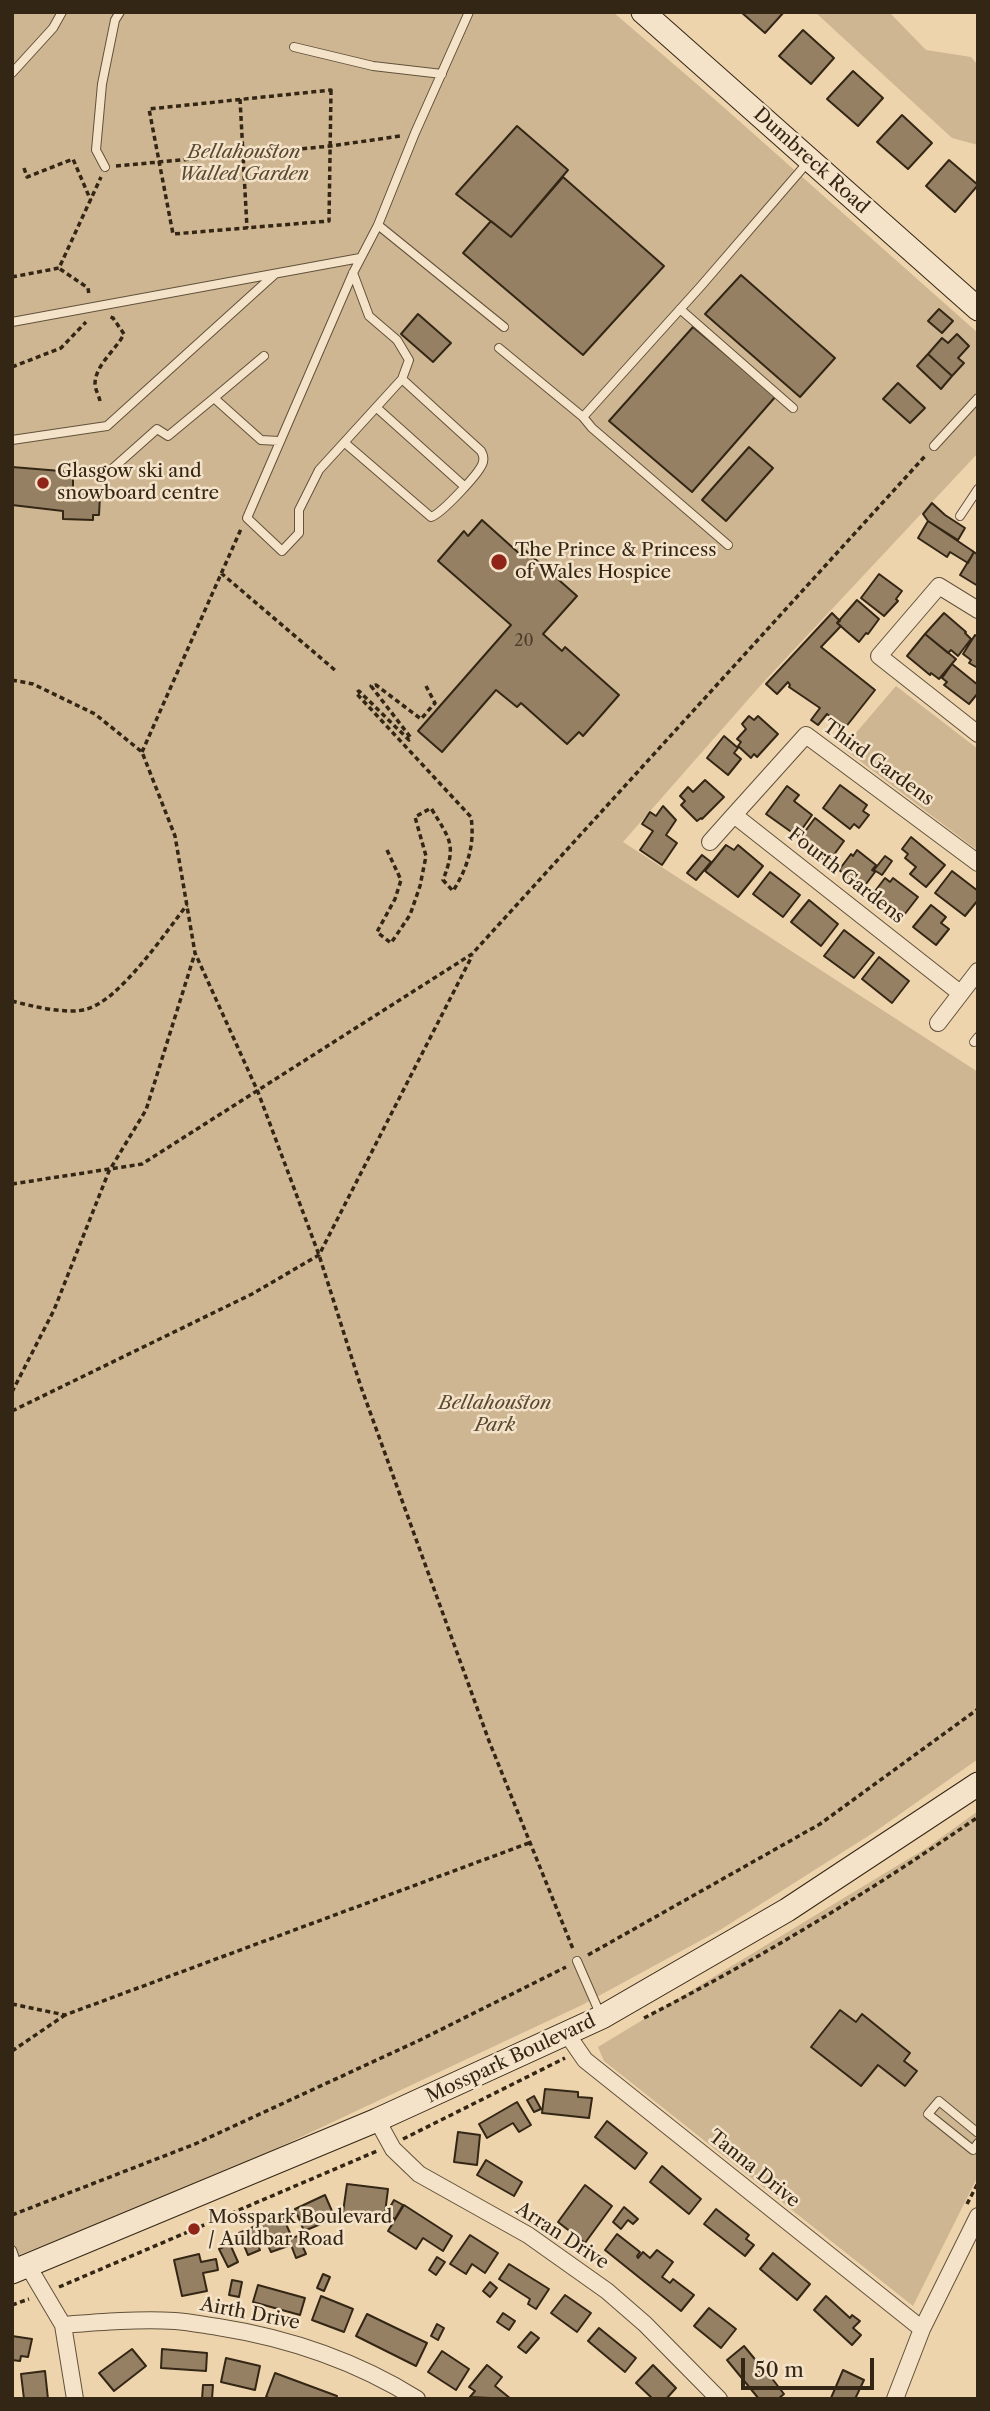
<!DOCTYPE html>
<html>
<head>
<meta charset="utf-8">
<style>
	body { margin:0 }
	#map { position:relative; width:990px; height:2411px; overflow:hidden; background:#eed4ac; font-family:"Libre Caslon Text",serif }
	canvas { display:block }
	.frame { position:absolute; inset:0; border:14px solid #342615; pointer-events:none }
	.scale { position:absolute; left:741px; top:2358px; width:133px; height:32px; box-sizing:border-box; border:4px solid #342615; border-top:0; padding-left:9px; font-size:21px; line-height:24px; white-space:nowrap; color:#342615; -webkit-text-stroke:5px #f4e3c9; paint-order:stroke }
</style>
</head>
<body>
<div id="map">
<canvas width="990" height="2411"></canvas>
<div class="frame"></div>
<div class="scale">50 m</div>
</div>
<script>
const ctx = document.querySelector('canvas').getContext('2d');
ctx.lineJoin = 'round';
function fill(path, color) { ctx.fillStyle = color; ctx.fill(path, 'evenodd'); }
function strokePath(path, color, width, dash) { ctx.strokeStyle = color; ctx.lineWidth = width; ctx.lineCap = dash ? 'butt' : 'round'; ctx.setLineDash(dash || []); ctx.stroke(path); }
function write(font, color, halo, rows, align = 'center') {
  ctx.font = font + ' "Libre Caslon Text",serif'; ctx.lineWidth = 5; ctx.setLineDash([]); ctx.textBaseline = 'middle'; ctx.strokeStyle = halo; ctx.fillStyle = color; for (const [text, x, y, turn = 0] of rows) {
    ctx.save(); ctx.translate(x, y); ctx.rotate((+turn || 0) * Math.PI / 180); ctx.textAlign = isNaN(turn) ? turn : align; if (halo) ctx.strokeText(text, 0, 0); ctx.fillText(text, 0, 0); ctx.restore();
  }
}
fill(new Path2D(`
	M12,12H613L720,104L978,333V453L760,686L623,842L978,1072V1759L876,1831L720,1930L582,2005L222,2174L12,2258Z
	M815,12H889L926,50L971,57L978,65V145L952,138Z
	M896,686L978,749V851L843,748Z
	M978,1811V2176L913,2306L604,2061L598,2047L928,1847Z`), '#ceb692');
const building = new Path2D(`
	M741,12H784L765,33Z
	M803,30L834,58L811,84L779,56Z
	M853,71L883,98L858,126L827,99Z
	M902,115L932,143L908,169L877,142Z
	M517,126L568,170L511,237L456,194Z
	M949,160L978,185L955,212L926,186Z
	M563,177L664,266L583,355L463,253L491,221L511,237Z
	M741,275L835,358L800,397L705,314Z
	M939,309L953,321L942,333L928,321Z
	M418,314L451,343L433,362L401,334Z
	M693,327L776,396L692,492L609,421Z
	M957,334L969,346L958,358L964,363L952,376L928,354L942,338L948,343Z
	M928,354L952,376L941,389L917,366Z
	M898,383L925,408L910,423L883,399Z
	M749,447L773,468L726,521L702,500Z
	M12,467L73,472V494L100,495L99,515H93V520L63,519V511L12,505Z
	M932,503L945,515L965,528L958,540L928,521L923,514Z
	M482,520L522,556L526,551L577,596L543,634L562,651L565,647L619,695L583,736L579,732L567,744L521,703L517,707L496,690L442,752L418,731L511,625L438,561L464,531L468,536Z
	M928,521L974,552L968,563L950,552L947,557L918,538Z
	M974,552L978,555V586L960,575Z
	M879,574L902,591L896,599L898,601L884,616L861,598Z
	M857,600L879,619L868,634L866,633L859,642L837,623Z
	M832,613L840,621L837,623L841,626L821,647L875,690L845,728L827,714L818,725L811,720L820,708L789,687L790,685L788,682L777,694L766,684Z
	M944,613L966,632L965,633L971,639L958,656L951,650L948,653L925,634Z
	M925,634L956,659L939,679L931,673L930,675L907,656Z
	M975,635L978,637V668L969,663L971,660L963,654Z
	M952,664L978,685V693L969,704L944,685L947,682L942,678Z
	M749,716L754,720L758,716L778,734L757,757L754,754L751,758L738,746L741,742L737,739L746,729L742,724Z
	M724,736L738,748L734,753L741,759L728,775L707,758Z
	M705,780L724,797L702,819L701,818L697,821L681,805L685,801L680,796L688,787L693,792Z
	M840,785L867,805L863,811L869,815L859,828L854,824L850,829L823,808Z
	M787,786L799,795L794,801L812,815L797,836L766,814Z
	M663,806L676,820L666,835L677,843L662,865L640,850L653,831L642,824L650,812L656,816Z
	M815,818L844,841L828,863L804,845L805,842L800,838Z
	M911,837L945,865L926,887L910,874L916,867L905,858L908,854L902,849Z
	M726,845L734,850L738,845L763,866L738,897L705,871Z
	M857,850L876,865L872,870L875,872L863,888L839,870L851,854L853,856Z
	M702,855L711,862L696,880L687,873Z
	M885,856L892,861L882,875L874,870Z
	M952,871L978,891V900L965,916L935,893Z
	M770,872L800,895L783,917L753,894Z
	M885,878L890,882L893,878L918,897L901,919L872,895Z
	M809,900L838,924L821,946L791,922Z
	M931,905L946,917L941,923L949,929L936,945L913,927Z
	M844,930L874,953L854,978L824,956Z
	M879,957L909,981L892,1003L862,979Z
	M840,2010L856,2022L862,2014L910,2053L904,2061L917,2071L905,2086L878,2065L861,2086L811,2047Z
	M545,2089L578,2092V2097L592,2098L589,2118L542,2113Z
	M534,2096L541,2109L534,2112L527,2100Z
	M517,2102L531,2125L519,2132L513,2123L487,2138L479,2124Z
	M607,2121L647,2153L635,2169L595,2137Z
	M458,2132L480,2135L477,2165L454,2162Z
	M486,2160L522,2182L514,2196L477,2175Z
	M662,2166L701,2199L689,2214L650,2182Z
	M347,2184L388,2189L385,2213L379,2212L378,2224L342,2219Z
	M585,2185L612,2206L585,2243L558,2222Z
	M325,2195L335,2218L304,2231L295,2209Z
	M394,2200L403,2205L395,2219L386,2214Z
	M404,2205L452,2236L443,2251L423,2238L416,2249L388,2231Z
	M624,2207L638,2219L633,2224L628,2220L621,2229L613,2222Z
	M716,2209L749,2235L746,2239L754,2245L745,2256L704,2224Z
	M282,2215L290,2233L287,2234L289,2239L298,2236L306,2254L296,2258L291,2245L271,2252L266,2241L258,2245L260,2250L248,2255L239,2233Z
	M617,2234L640,2252L637,2256L638,2258L643,2252L650,2258L657,2250L673,2262L662,2277L670,2283L673,2279L694,2295L681,2311L605,2250Z
	M470,2235L498,2253L485,2273L472,2264L466,2274L450,2264Z
	M230,2244L238,2262L228,2267L219,2249Z
	M773,2253L810,2284L797,2300L760,2269Z
	M199,2254L201,2262L216,2259L218,2270L203,2273L207,2291L182,2296L174,2260Z
	M437,2257L445,2262L436,2275L429,2270Z
	M509,2264L549,2289L536,2309L528,2304L530,2299L499,2279Z
	M323,2274L330,2277L324,2291L317,2288Z
	M232,2280L242,2282L239,2297L229,2295Z
	M490,2282L497,2288L490,2297L483,2291Z
	M258,2285L305,2298L300,2315L253,2302Z
	M565,2295L591,2313L577,2332L551,2313Z
	M321,2296L353,2309L344,2332L312,2320Z
	M826,2296L850,2318L852,2315L860,2321L853,2328L861,2335L852,2345L814,2310Z
	M709,2308L736,2329L721,2348L694,2326Z
	M503,2313L515,2321L509,2330L497,2322Z
	M367,2314L427,2343L416,2366L356,2336Z
	M437,2324L444,2328L438,2340L431,2336Z
	M599,2328L636,2358L625,2372L588,2341Z
	M531,2332L539,2338L526,2353L518,2347Z
	M12,2336L32,2339L28,2357L21,2356L20,2361L12,2360Z
	M744,2346L763,2369L759,2372L762,2376L767,2372L784,2394L778,2399H759L727,2360Z
	M132,2349L146,2366L114,2391L99,2373Z
	M162,2349L207,2353L206,2371L161,2368Z
	M442,2351L469,2369L456,2390L428,2372Z
	M226,2358L260,2366L255,2390L221,2382Z
	M487,2365L502,2377L495,2386L511,2399L470,2397L475,2391L469,2387Z
	M653,2365L676,2388L666,2399H653L636,2383Z
	M843,2370L864,2380L855,2399L831,2398Z
	M45,2371L48,2399H24L21,2374Z
	M275,2373L337,2396L336,2399H272L266,2397Z
	M203,2385H213L212,2399H202Z`);
fill(building, '#958064');
strokePath(building, '#342615', 2);
const lane = new Path2D(`
	M294,47L373,66L442,74
	M12,73L53,28L62,12
	M105,167L96,150L102,84L115,20L120,12
	M378,225L504,327
	M353,273L369,316L397,340L409,360L402,379L319,470L299,510V533L282,551L247,518L353,273L378,225L415,133L469,12
	M680,309L793,408
	M12,322L360,258
	M499,348L583,417L701,286L808,162
	M264,356L214,398L261,440L279,441
	M377,408L464,486
	M583,417L592,428L728,545
	M12,440L107,426L275,274
	M345,443L431,517C441,514 481,472 483,462C484,457 483,455 481,451L402,379
	M934,446L978,398
	M102,478L157,429L168,436L214,398
	M960,516L978,489
	M974,1042L978,1037
	M577,1961L601,2016
	M978,2133L939,2101L928,2114L973,2150L978,2143
	M12,2250L18,2267`);
const street = new Path2D(`
	M978,610L939,586L879,656L978,734
	M734,815L806,735L978,863
	M710,842L734,815L960,993
	M938,1023L978,971
	M567,2034L585,2060L922,2329
	M377,2120L393,2149L419,2174L528,2235L607,2291L645,2324L719,2399
	M28,2266L63,2325L75,2399
	M63,2325C101,2322 138,2319 175,2321C189,2322 204,2325 218,2327C288,2338 356,2361 417,2399
	M895,2399L922,2329L978,2216`);
const secondary = new Path2D(`
	M643,12L978,309
	M12,2272L377,2120L602,2017L787,1910L978,1784`);
strokePath(lane, '#62523b', 10);
strokePath(street, '#62523b', 18);
strokePath(secondary, '#342615', 25);
strokePath(new Path2D(`
	M331,90L329,221L173,234L149,109Z
	M240,99L247,228
	M116,166L331,146L400,136
	M24,168L27,177L73,159L91,201
	M60,269L88,288L89,295
	M12,277L59,268L101,177
	M12,367L61,348L86,322
	M100,401C99,396 95,389 95,384C95,365 116,350 124,334L113,318L110,317
	M221,573L336,671
	M12,680L33,684L95,714L142,752L175,836L195,953L258,1092L319,1255L361,1387L489,1741L573,1949
	M142,752L241,529
	M387,850L401,880L395,899L377,932L391,943L410,915L420,886L426,856L415,817L431,808C450,840 457,844 443,880L453,891C468,867 475,844 471,817L356,693L359,691L409,740L411,738L371,686L376,685L421,719L435,703L426,686
	M12,1001C30,1006 69,1015 87,1009C121,999 165,933 187,905
	M12,1184L142,1164L472,954L926,455
	M12,1392L54,1310L109,1171L146,1110L195,953
	M12,1411L252,1294L319,1255L472,956
	M588,1955L820,1824L978,1709
	M12,2004L65,2015L529,1843
	M644,2018C759,1959 871,1891 978,1817
	M12,2051L65,2015
	M403,2139L565,2058
	M967,2204L978,2183
	M12,2215L195,2144L420,2040L566,1967
	M59,2287L377,2151
	M12,2305L29,2299`), '#342615', 3.5, [5, 3.5]);
strokePath(lane, '#f4e3c9', 8);
strokePath(street, '#f4e3c9', 16);
strokePath(secondary, '#f4e3c9', 23);
for (const [x, y, r, color] of [
	[43,483,7,"#8f2418"],
	[499,562,9,"#8f2418"],
	[194,2229,7,"#8f2418"]
]) { const dot = new Path2D(); dot.arc(x, y, r, 0, 2 * Math.PI); ctx.fillStyle = color; ctx.fill(dot); strokePath(dot, '#f4e3c9', 2.5); }
write('16px', '#4c3c29', null, [
	["20",524,641]
]);
write('italic 19px', '#5a4a34', '#f4e3c9', [
	["Bellahouston",244,153],
	["Walled Garden",244,175],
	["Bellahouston",495,1404],
	["Park",495,1426]
]);
write('19px', '#342615', '#f4e3c9', [
	["Dumbreck Road",811,161,42],
	["Third Gardens",878,763,36],
	["Fourth Gardens",846,876,38],
	["Mosspark Boulevard",511,2059,-25],
	["Tanna Drive",754,2169,39],
	["Arran Drive",562,2236,33],
	["Airth Drive",250,2314,11]
]);
write('19px', '#342615', '#f4e3c9', [
	["Glasgow ski and",57,472],
	["snowboard centre",57,494],
	["The Prince & Princess",515,551],
	["of Wales Hospice",515,573],
	["Mosspark Boulevard",208,2218],
	["/ Auldbar Road",208,2240]
], 'left');
</script>
</body>
</html>
